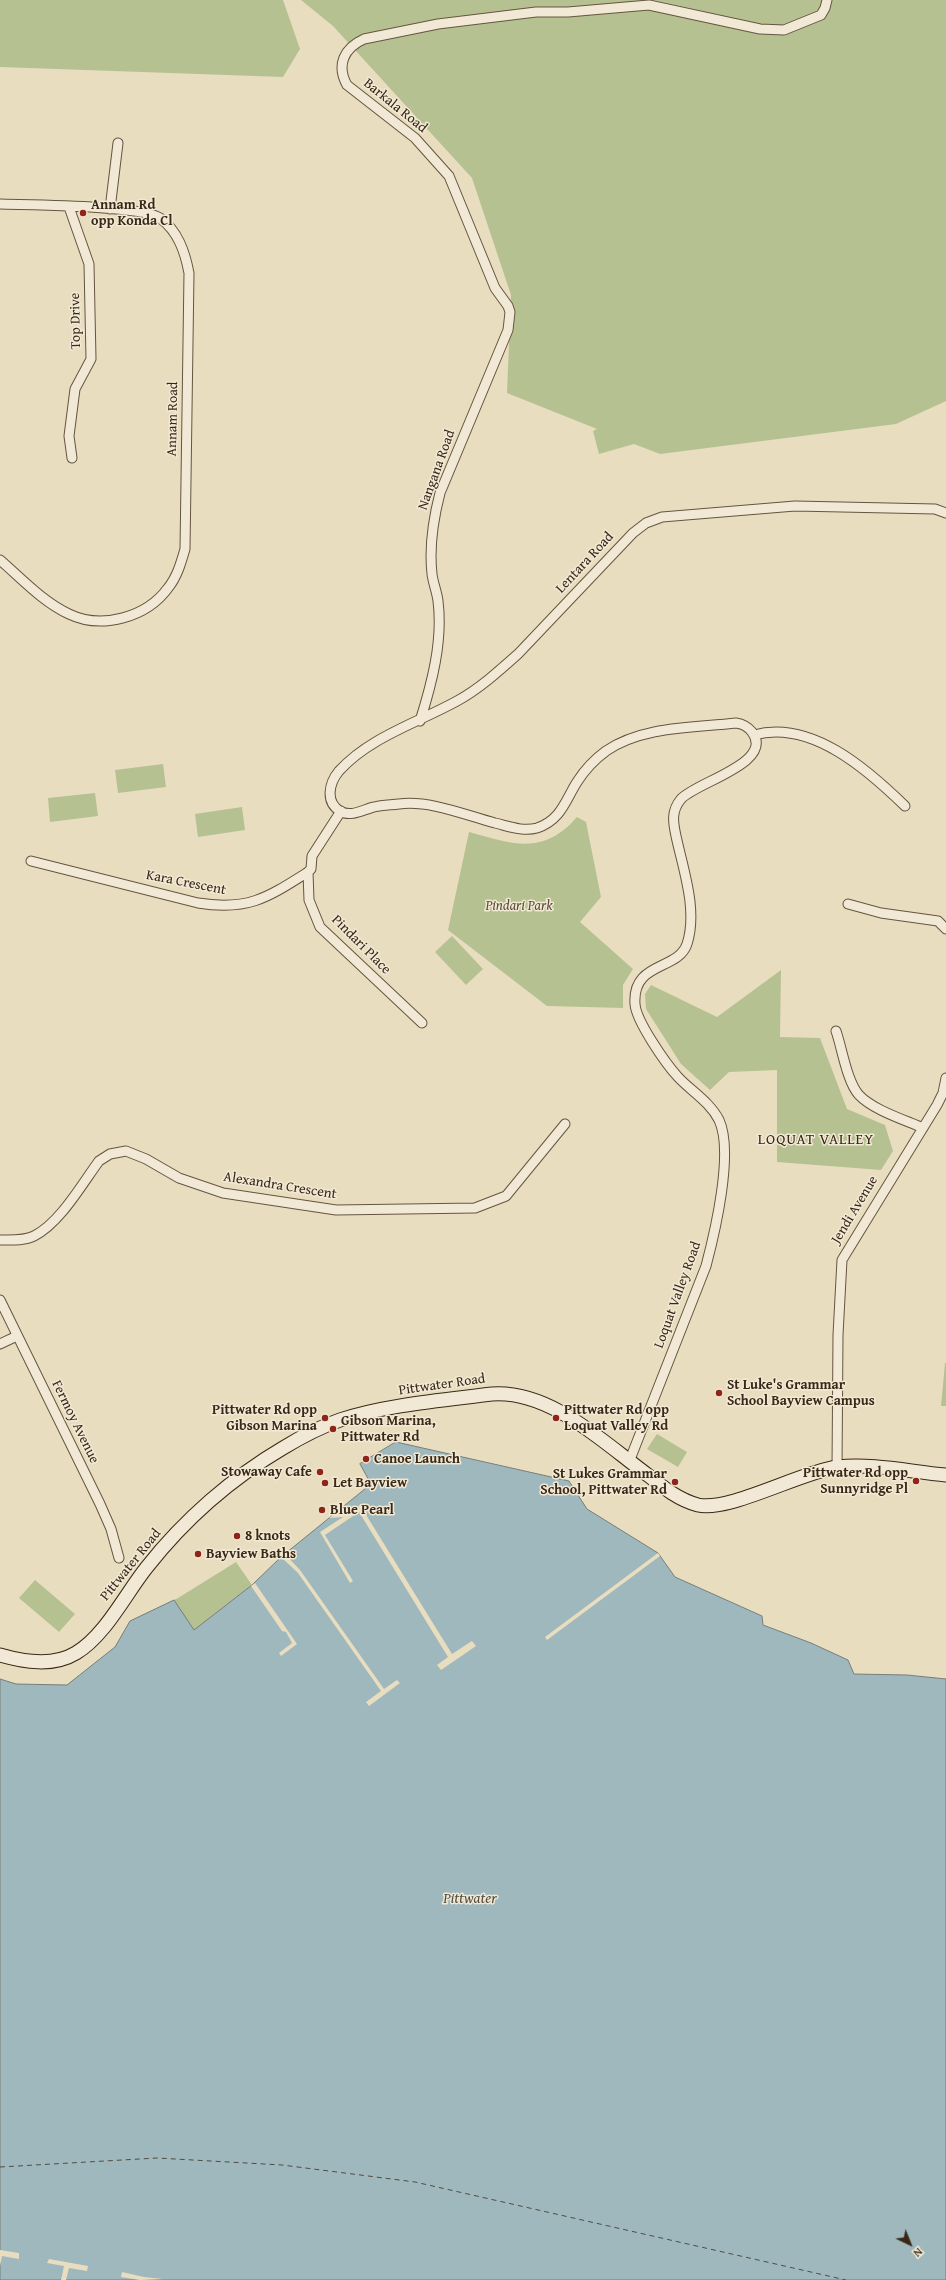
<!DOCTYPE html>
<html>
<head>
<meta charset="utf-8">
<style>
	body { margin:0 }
	#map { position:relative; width:946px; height:2280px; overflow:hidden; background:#e9ddbf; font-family:"Gentium Book Plus",serif }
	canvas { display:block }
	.north { position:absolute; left:890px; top:2224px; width:40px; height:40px; -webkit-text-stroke:3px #f1e9d5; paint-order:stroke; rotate:137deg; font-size:11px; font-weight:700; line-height:16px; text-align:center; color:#392816 }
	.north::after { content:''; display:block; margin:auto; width:14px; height:18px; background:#392816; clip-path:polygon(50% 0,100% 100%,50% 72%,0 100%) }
</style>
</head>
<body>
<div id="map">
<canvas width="946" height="2280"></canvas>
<div class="north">N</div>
</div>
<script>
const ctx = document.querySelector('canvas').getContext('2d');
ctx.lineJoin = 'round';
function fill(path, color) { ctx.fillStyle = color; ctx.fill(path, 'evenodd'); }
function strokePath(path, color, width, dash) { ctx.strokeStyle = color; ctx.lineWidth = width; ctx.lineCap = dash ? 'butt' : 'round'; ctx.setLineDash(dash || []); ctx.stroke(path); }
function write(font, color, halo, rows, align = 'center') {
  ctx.font = font + ' "Gentium Book Plus",serif'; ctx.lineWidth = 3; ctx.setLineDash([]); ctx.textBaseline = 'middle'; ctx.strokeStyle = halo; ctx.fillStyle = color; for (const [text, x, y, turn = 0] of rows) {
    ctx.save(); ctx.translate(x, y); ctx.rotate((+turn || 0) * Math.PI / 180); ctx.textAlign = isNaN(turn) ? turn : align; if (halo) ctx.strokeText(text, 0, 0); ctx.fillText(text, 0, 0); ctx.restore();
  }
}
fill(new Path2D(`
	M0,0H283L300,49L283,77L0,67Z
	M301,0H946V401L896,424L660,454L634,444L599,454L593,431L597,429L507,393L511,295L472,178L333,26Z
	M163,764L166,787L118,793L115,770Z
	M95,793L98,816L50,822L48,798Z
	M242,807L245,830L198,837L195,814Z
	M577,817L586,822L601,897L580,922L633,969L623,985V1008L547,1006L448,930L469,832C513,844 543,856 577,817Z
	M452,936L483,969L466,985L435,952Z
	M781,970L780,1037L820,1038L847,1109L885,1125L893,1151L881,1170L777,1162V1070L729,1072L710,1090L681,1064L646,1009L645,994L651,985L717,1017Z
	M945,1363H946V1406H941Z
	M657,1434L687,1452L678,1467L647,1449Z
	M236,1562L252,1585L213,1615L104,1716L0,1679L16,1684L67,1685L115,1647L130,1621L178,1598Z
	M35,1580L75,1614L59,1632L19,1598Z`), '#b6c192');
const water = new Path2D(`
	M396,1442L569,1481L587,1509L658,1553L675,1577L762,1616L763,1625L811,1643L848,1660L854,1674L907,1675L946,1679V2280H0V1679L16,1684L67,1685L115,1647L130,1621L174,1600L194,1630L252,1585L281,1557L371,1484L360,1464Z`);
fill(water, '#9eb8be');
strokePath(water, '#767e7b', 1);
fill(new Path2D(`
	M360,1505L452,1654L472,1641L476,1646L441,1670L437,1665L448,1657L359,1512L325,1535L353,1581L350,1583L320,1532L343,1517L329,1518L335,1514L350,1512Z
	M658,1553L660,1556L547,1640L545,1637Z
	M285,1554L300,1570L384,1689L397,1680L400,1683L369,1706L366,1702L381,1691L298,1573L281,1557Z
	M255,1583L297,1644L281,1656L279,1653L292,1643L286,1632L282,1631L251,1586Z
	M0,2250L19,2253V2259L2,2256L0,2266Z
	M49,2259L88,2266L87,2271L69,2268L66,2280H61L64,2266L47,2263Z
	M122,2272L144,2277L163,2279L140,2280L121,2277Z`), '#e9ddbf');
strokePath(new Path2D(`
	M0,2167L157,2158L282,2165L415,2182L846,2280`), '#524c40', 1, [5, 4]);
const minor = new Path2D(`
	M0,204C28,205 142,205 160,218C178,231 185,252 189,273L185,549C181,563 177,577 168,588C147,617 102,630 69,614C43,602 22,579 0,560
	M69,207L89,264L91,359L75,389L69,436L72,458
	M110,209L118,143
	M420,721C432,683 443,641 438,601C437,592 433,583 432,574C429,547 433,520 440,493L508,330L510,312L508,306L495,288L449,176L415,138L347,85C336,65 344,48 364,39L438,24L536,12H568L649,5L760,29L784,30L821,15L825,8L827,0
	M754,735C811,719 868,770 905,806
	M31,861L198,903C248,911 267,898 308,872L311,869L312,856L341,811
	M308,872L309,900L320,927L422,1023
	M848,904L881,913L938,921L946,929
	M836,1031C842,1048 847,1082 859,1095C873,1110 905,1120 923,1128
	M0,1240C11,1240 24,1241 34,1236C60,1223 82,1184 99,1161L110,1154L126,1151L146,1159L179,1178L223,1193L336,1210L475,1208L506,1196L565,1124
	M0,1300L100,1504L111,1529L119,1558
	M0,1344L17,1336
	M629,1462L706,1266C715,1232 734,1152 719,1120C710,1102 691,1091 678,1077C666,1064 636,1021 635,1004C632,961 678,971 687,944C698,910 683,869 676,836C673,822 671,811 681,799C696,782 775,763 752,732C747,726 743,724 736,723C693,728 643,726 606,751C595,759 584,771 577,782C565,801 561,820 537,828C523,832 508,826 495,823C465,815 430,800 399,804C391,805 382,805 374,807C364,809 351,818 340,811C325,802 329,783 339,771C370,737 417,723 457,701C479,689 499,671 518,654L633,533L646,523L662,517L795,506L935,509L946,513
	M837,1468L838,1335L842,1260L937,1105L943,1093L946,1078`);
const secondary = new Path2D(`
	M0,1655C24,1662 53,1667 76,1653C105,1636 126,1593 147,1567C184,1520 232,1478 283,1448C301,1437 320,1427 340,1420C384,1405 445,1400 492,1394C551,1390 604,1443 649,1476C664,1488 679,1500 698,1505C729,1512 801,1472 837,1467C873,1463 911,1472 946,1475`);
strokePath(minor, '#655540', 11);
strokePath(secondary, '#392816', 15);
strokePath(minor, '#f1e9d5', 9);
strokePath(secondary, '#f1e9d5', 13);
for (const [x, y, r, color] of [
	[83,213,4,"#8f2418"],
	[719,1393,4,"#8f2418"],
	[325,1418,4,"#8f2418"],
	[556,1418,4,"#8f2418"],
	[333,1429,4,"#8f2418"],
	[366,1459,4,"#8f2418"],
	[320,1472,4,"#8f2418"],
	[916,1481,4,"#8f2418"],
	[675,1482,4,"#8f2418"],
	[325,1483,4,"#8f2418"],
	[322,1510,4,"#8f2418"],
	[237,1536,4,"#8f2418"],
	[198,1554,4,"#8f2418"]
]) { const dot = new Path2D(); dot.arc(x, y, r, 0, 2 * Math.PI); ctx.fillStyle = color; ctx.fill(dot); strokePath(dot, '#f1e9d5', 1.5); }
write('14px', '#392816', '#f1e9d5', [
	["Barkala Road",395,106,39],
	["Top Drive",76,321,-91],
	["Annam Road",173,419,-89],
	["Nangana Road",437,470,-70],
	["Lentara Road",585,563,-47],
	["Kara Crescent",186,883,11],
	["Pindari Place",361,945,45],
	["Alexandra Crescent",280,1186,9],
	["Jendi Avenue",855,1210,-59],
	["Loquat Valley Road",678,1295,-70],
	["Pittwater Road",442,1385,-8],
	["Fermoy Avenue",75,1422,64],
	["Pittwater Road",131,1565,-51]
]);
write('bold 14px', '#392816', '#f1e9d5', [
	["Annam Rd",91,205],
	["opp Konda Cl",91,221],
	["St Luke's Grammar",727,1385],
	["School Bayview Campus",727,1401],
	["Pittwater Rd opp",317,1410,"right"],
	["Gibson Marina",317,1426,"right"],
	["Pittwater Rd opp",564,1410],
	["Loquat Valley Rd",564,1426],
	["Gibson Marina,",341,1421],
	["Pittwater Rd",341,1437],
	["Canoe Launch",374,1459],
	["Stowaway Cafe",312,1472,"right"],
	["Pittwater Rd opp",908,1473,"right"],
	["Sunnyridge Pl",908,1489,"right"],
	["St Lukes Grammar",667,1474,"right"],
	["School, Pittwater Rd",667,1490,"right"],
	["Let Bayview",333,1483],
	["Blue Pearl",330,1510],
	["8 knots",245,1536],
	["Bayview Baths",206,1554]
], 'left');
write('italic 14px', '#584e35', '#f1e9d5', [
	["Pindari Park",519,906]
]);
ctx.letterSpacing = '1px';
write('15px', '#392816', '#f1e9d5', [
	["LOQUAT VALLEY",816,1140]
]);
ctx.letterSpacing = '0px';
write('italic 15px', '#524c40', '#f1e9d5', [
	["Pittwater",470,1899]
]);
</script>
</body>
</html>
